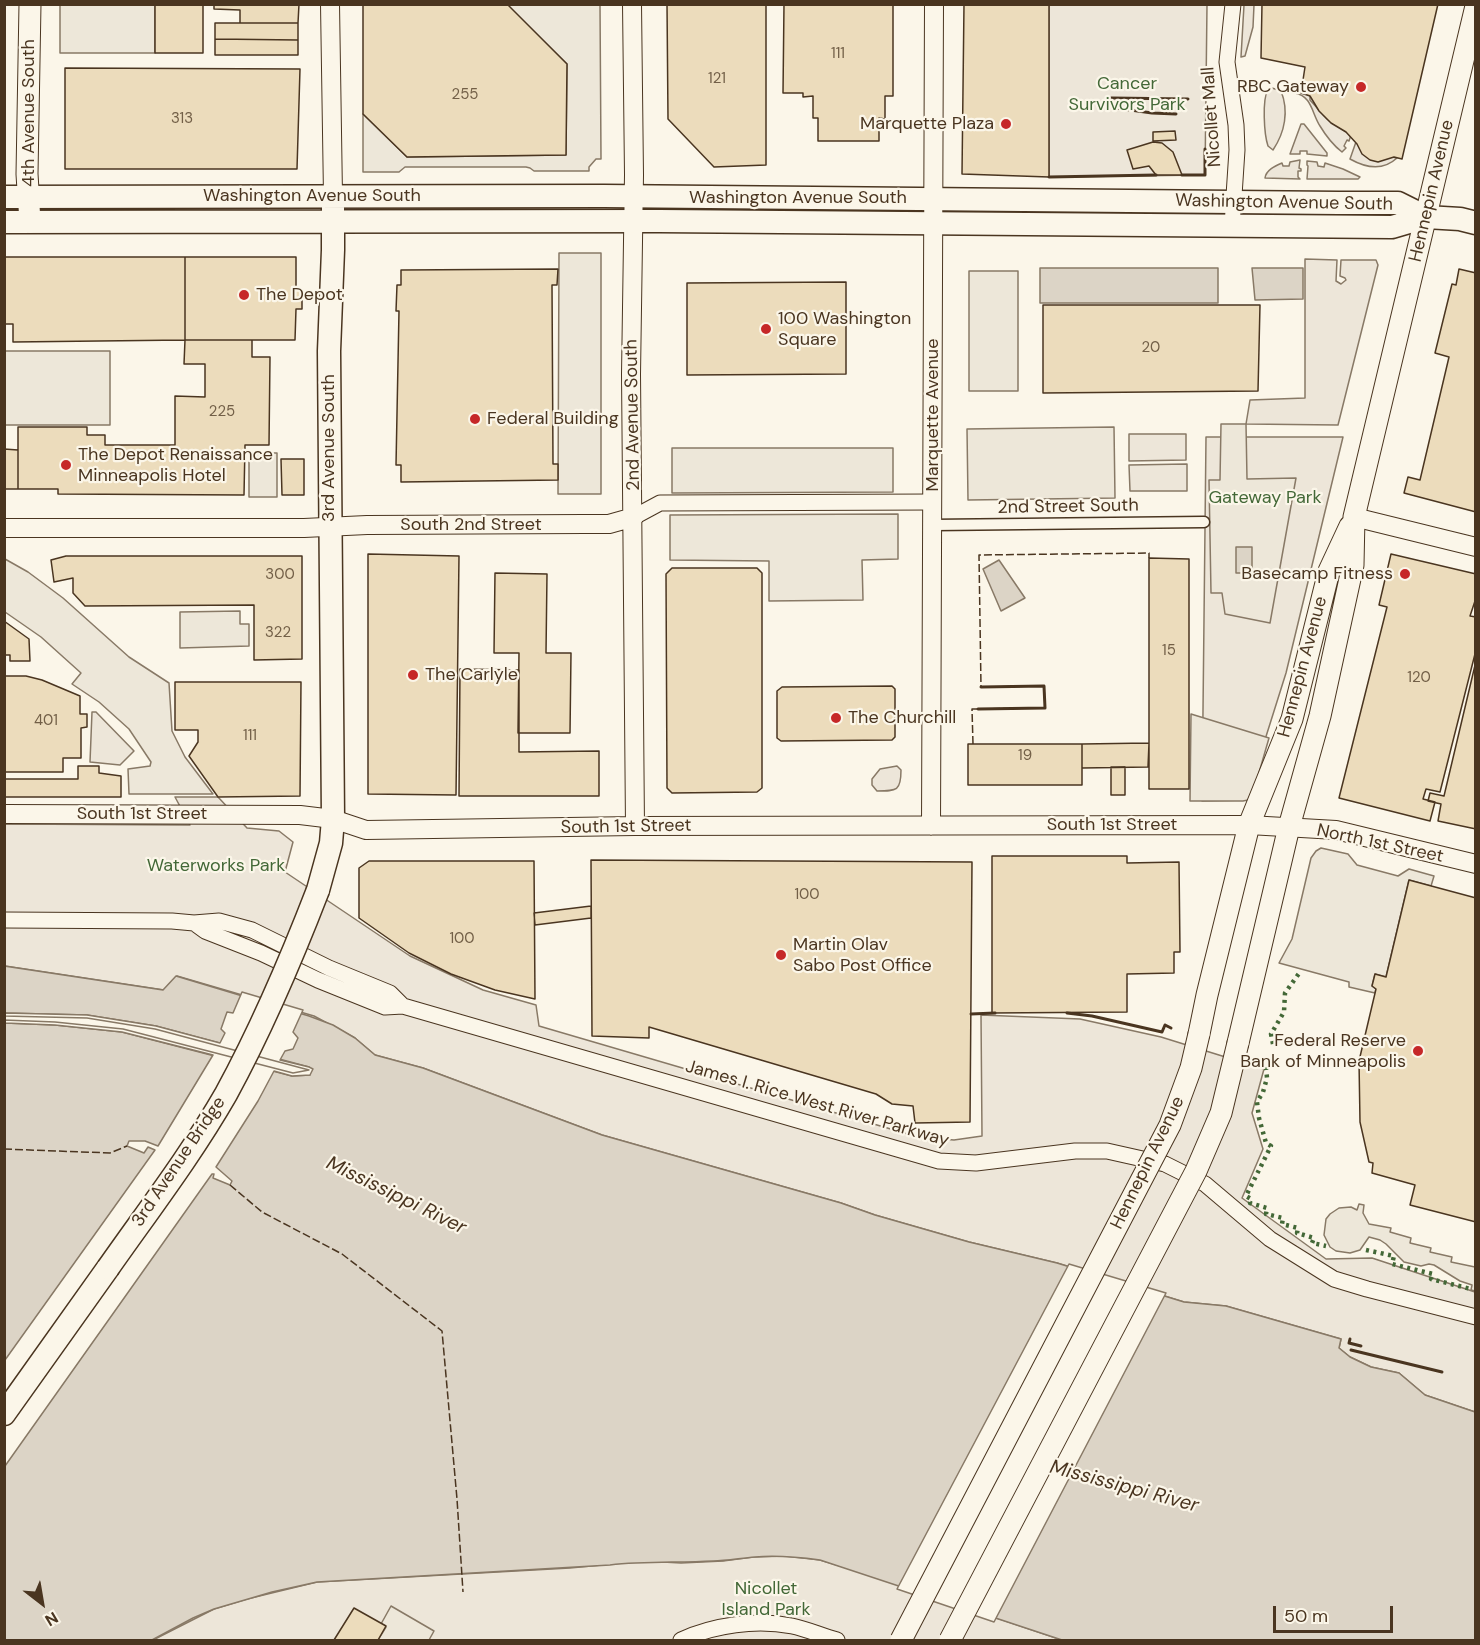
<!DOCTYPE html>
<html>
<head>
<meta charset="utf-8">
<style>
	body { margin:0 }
	#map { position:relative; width:1480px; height:1645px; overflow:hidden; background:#fbf6e9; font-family:"DM Sans",sans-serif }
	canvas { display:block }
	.frame { position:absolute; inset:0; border:6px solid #4a3520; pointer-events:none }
	.north { position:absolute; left:12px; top:1573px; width:60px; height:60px; -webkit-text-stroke:4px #fbf6e9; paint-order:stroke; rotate:149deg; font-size:16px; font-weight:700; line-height:24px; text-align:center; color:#4a3520 }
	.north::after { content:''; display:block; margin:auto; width:21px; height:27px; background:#4a3520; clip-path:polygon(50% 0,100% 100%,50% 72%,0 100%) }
	.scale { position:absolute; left:1273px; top:1606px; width:120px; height:27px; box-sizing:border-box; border:3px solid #4a3520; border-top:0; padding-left:8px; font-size:18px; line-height:21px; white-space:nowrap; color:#4a3520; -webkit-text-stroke:4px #fbf6e9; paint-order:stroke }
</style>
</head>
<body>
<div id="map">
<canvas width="1480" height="1645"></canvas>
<div class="frame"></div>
<div class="north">N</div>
<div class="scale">50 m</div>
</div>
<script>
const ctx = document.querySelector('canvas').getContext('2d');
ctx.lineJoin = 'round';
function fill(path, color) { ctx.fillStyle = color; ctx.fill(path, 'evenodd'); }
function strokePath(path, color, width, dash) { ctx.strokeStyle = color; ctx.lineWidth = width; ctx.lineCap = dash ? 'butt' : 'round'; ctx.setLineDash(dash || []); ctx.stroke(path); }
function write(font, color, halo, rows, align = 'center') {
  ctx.font = font + ' "DM Sans",sans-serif'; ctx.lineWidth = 4.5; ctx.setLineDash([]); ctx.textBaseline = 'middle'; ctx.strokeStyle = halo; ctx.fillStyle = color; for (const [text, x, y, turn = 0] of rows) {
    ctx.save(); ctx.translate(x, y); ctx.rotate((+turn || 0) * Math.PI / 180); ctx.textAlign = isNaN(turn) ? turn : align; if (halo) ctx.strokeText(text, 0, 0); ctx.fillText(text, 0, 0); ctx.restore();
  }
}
const green = new Path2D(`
	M1049,5H1207L1205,175L1049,177Z
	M1244,5H1254L1253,27L1245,56L1241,57Z
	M1272,88L1281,91C1289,111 1285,132 1273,150L1268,146C1264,134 1262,100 1268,89Z
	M1299,89L1301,92L1310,95V100L1327,119L1351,135L1349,141L1347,140L1344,146L1346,148L1342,152C1333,145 1326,136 1320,126C1312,114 1312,96 1295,93Z
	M1301,124H1304L1327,153V156L1307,154V151H1300V154H1290Z
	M1357,139L1392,157L1397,158C1383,171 1366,168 1350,159Z
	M1300,160L1299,168L1301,169V171H1298V177L1300,179L1265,178C1266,170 1275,166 1282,163L1283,166H1289L1290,162Z
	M1307,161L1317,162L1318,166L1324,167L1325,163L1343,169L1360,177L1358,179H1307L1308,166L1307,165Z
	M1305,259L1337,260L1336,281L1341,284L1346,280L1345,278L1340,276L1341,260H1376L1378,265L1338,425L1246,424L1250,400L1305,398Z
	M1129,434H1186V460L1129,461Z
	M1206,437H1343L1286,673L1246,800L1202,801Z
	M1187,464V491H1130L1129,465Z
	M92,712H96L134,751L120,765L90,762Z
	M897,766L901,770C901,791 897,791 877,791L872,785V779L880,769Z
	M175,797H218L247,828L279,831L293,842L285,872L410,956L483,990L536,1005L539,1026L918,1137L954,1140L982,1136L981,1015L1080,1019L1161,1037L1264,1069L1252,1113L1263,1149L1242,1198L1326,1259L1372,1258L1475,1292V1412L1425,1395L1399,1373L1371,1367L1350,1357L1339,1348L1341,1339L1226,1306L1184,1302L1057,1263L969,1242L875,1215L841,1203L602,1135L423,1068L375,1055L355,1038L314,1016L177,976L164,990L5,966V824L190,825Z
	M785,1556L820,1560L857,1571L1062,1640H153L214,1609L247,1599L317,1582L570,1568L644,1561L681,1563L723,1561L753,1557Z`);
fill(green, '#ede6d9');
strokePath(green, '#887966', 1.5);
const parking = new Path2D(`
	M60,5H155V53H60Z
	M507,5H600L601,159H596L589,167V171H534L530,168L526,167H405L399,172H363V114L407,157L566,155L567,64Z
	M559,253H601V494H558Z
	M969,271H1018V391H969Z
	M5,351H110V425H5Z
	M1221,424H1246L1247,479L1296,478L1270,623L1225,614L1222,593H1211L1209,480H1220Z
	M1114,427L1115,498L968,500L967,429Z
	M672,448H893V492L672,493Z
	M249,453H277V497H249Z
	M898,514V559L862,560L863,600L769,601V561L670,560V515Z
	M5,559L28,572L63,598L129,657L169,683L172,731L185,757L213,794H129L128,769L150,766L151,762L129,729L99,702L72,684L81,673L41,637L5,612Z
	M240,611V624H249V646L180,648V612Z
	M1191,714L1269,738L1254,790L1248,800L1243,801H1190Z
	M1321,848L1348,854L1357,865L1398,876L1409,869L1434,876L1431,886L1409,880L1386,977L1375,974L1372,986L1376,989L1375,993L1349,987V982L1279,963L1292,939L1311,858L1316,851Z
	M1359,1204L1364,1205L1363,1213L1369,1224L1391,1228L1390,1232L1411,1238L1410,1243L1431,1248L1430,1252L1452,1257L1451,1262L1475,1267V1291L1471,1290L1472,1285L1460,1281L1434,1265L1429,1264L1421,1266L1404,1262L1386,1244L1380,1240L1369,1237L1360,1250L1350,1253L1336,1251L1330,1247L1324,1235L1326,1219L1330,1214L1339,1208L1351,1207L1357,1210Z
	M391,1606L434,1631L429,1640H378L386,1627L381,1624Z`);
fill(parking, '#ede7d9');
strokePath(parking, '#887966', 1.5);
const water = new Path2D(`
	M1040,268H1218V303H1040Z
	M1252,268H1303V299L1255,300Z
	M1236,547H1252V573H1236Z
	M999,560L1025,598L1001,611L983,569Z
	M4,966L163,990L176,976L309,1016L333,1025L355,1038L375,1055L423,1068L602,1135L841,1203L875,1215L969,1242L1057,1263L1184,1302L1226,1306L1341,1339L1339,1348L1350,1357L1371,1367L1399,1373L1425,1395L1475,1412V1640H1062L820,1560C798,1557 777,1555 755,1557C741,1558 727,1561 713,1561C678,1563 645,1561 610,1565L317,1582L272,1592L214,1609L193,1618L152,1640H5V1023L55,1025L122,1032L292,1076L310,1075L309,1067L156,1026L87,1015L5,1013Z`);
fill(water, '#dcd4c6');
strokePath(water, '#887966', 1.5);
const pier = new Path2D(`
	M242,992L303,1010L293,1032L298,1038L293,1049L285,1051L280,1060L309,1067L313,1069L310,1075L292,1076L274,1071L258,1101L216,1167L232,1181L230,1185L213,1178L214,1174H212L5,1466V1360L155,1150L148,1147L144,1153L127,1146L129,1141H145L158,1146L213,1055L122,1032L55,1025L5,1023L4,1020L55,1022L123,1029L293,1073L309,1070L155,1029L87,1018L4,1016L5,1013L87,1015L156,1026L220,1043L225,1033L221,1029L227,1012L233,1013Z
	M1069,1264L1166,1293L994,1622L897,1589Z`);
fill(pier, '#fbf6e9');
strokePath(pier, '#887966', 1.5);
const building = new Path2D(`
	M155,4H203V53H155Z
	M214,4H299L298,23H240V10L214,9Z
	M363,4H507L567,64L566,155L407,157L363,114Z
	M667,4H766V165L714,167L668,119Z
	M784,4H893V96H885V119L879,118V141H818V118H813V96L803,97V93H783Z
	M964,4H1049V177L962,174Z
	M1262,4H1438L1402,159L1394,157L1378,162L1370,160L1362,154L1357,144L1346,132L1331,123L1319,111L1310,96L1301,93L1305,67L1261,58Z
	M215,23H298V40L215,39Z
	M215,39L298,40V55H215Z
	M65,68L300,69L297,169H65Z
	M1175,131L1176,140L1153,141V132Z
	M1153,142L1162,143L1173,152L1182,175H1156L1149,166L1133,169L1127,150Z
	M4,257H185V340L13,342V324H4Z
	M185,257H296V290H302V309H296L295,340H185Z
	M558,269L557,285H552L553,464H558V480L401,482V465H396L399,311H396L397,285H401V270Z
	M1459,269L1476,273V512L1404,493L1408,477L1420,480L1449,357L1435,353L1452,284L1456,285Z
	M846,282V374L687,375V283Z
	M1043,305H1260L1258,391L1043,393Z
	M185,340H252V357H270L269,445H245L244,495L58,494V489H18V427H87V435H105V445H175V396L205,397V364H184Z
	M4,449L18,450V489H4Z
	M281,459H304V495H282Z
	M368,554L459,556L456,795L368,794Z
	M1391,554L1476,574V598L1470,616L1476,617V650L1440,792L1426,789L1423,799L1435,802L1430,821L1339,798L1387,607L1379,605Z
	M66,556H302V659L254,660V605L85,606L73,593V578L54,582L51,560Z
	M1149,558L1189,559V789H1149Z
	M672,568H757L762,573V788L757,792L672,793L667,788L666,574Z
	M495,573L547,574L546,653H571L570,733H518L519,653H494Z
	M4,621L29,639L30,661H10V655H4Z
	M1476,661V829L1438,821L1441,804L1428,801L1430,793L1444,796Z
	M460,669L519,670V752L599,751V796H459Z
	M4,676H26L42,680L80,696V714H87V727L81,728V758H63V772H4Z
	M175,682H301L300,796L218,797L189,756L198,742V730H175Z
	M892,686L895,689V737L892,740L781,741L777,738V691L782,687Z
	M1149,743L1148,767L1082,768V744Z
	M968,744H1082V785H968Z
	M78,766H99V773L121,776V797H4V779H78Z
	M1111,767H1125V795H1111Z
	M992,856H1127V863L1179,862L1180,952H1174V973L1127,974V1012L992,1013Z
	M591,860L972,862L970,1122L915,1123L913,1106L892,1104L876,1094L649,1027V1038L592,1036Z
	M369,861H534L535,999L495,990L451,974L409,953L359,918V868Z
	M1409,880L1476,898V1222L1410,1205L1415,1185L1372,1173L1373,1163L1369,1162L1360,1122L1359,1061L1376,989L1372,986L1375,974L1386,977Z
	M591,906V918L535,925L534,913Z
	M354,1608L386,1626L378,1640H334Z`);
fill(building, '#ecdcbc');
strokePath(building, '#4a3520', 1.5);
const pedestrian = new Path2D(`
	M933,525L1204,522`);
const minor = new Path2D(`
	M1232,226L1237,150L1236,125L1227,62L1233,4
	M634,517L660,503L933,502
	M4,920L172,921L194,923L219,921L252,930L329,968L390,993L403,1006
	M194,923L205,931L261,953L318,980L385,1007L403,1006L939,1161L976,1163L1075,1151H1107L1165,1164L1205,1184L1270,1239L1334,1279L1367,1289L1476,1317
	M681,1640C714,1625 756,1619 792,1626C807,1629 822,1636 837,1640`);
const tertiary = new Path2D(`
	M330,4L333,196
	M632,4L634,175L631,374L635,826
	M1354,517L1476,547
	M4,528H304L367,525L585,524H609L634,517
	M4,814L300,815L333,819L366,830L635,826L1249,825L1336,830L1476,864
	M931,826L934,4`);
const secondary = new Path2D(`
	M30,4L27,174L30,222
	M1199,1034L1207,995L1249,825L1292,719L1329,571L1350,526
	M1238,1043L1289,827L1320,716L1353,565L1354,517L1476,6`);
const primary = new Path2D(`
	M4,197L604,196L1339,203H1398L1426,217
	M4,222L659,221L1392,227L1426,217L1460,219L1476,223
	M318,890L331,843L333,819L329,351L333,250V207
	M4,1414L108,1268`);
strokePath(pedestrian, '#4a3520', 13);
strokePath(minor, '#4a3520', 17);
strokePath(tertiary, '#4a3520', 20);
strokePath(secondary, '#4a3520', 23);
strokePath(primary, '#4a3520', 25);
strokePath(pedestrian, '#fbf6e9', 10);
strokePath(minor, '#fbf6e9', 15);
strokePath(tertiary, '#fbf6e9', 18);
strokePath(secondary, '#fbf6e9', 21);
strokePath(primary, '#fbf6e9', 22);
const secondaryBridge = new Path2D(`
	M901,1640L1170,1125L1191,1068L1199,1034
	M950,1640L1196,1171L1221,1113L1238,1043`);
const primaryBridge = new Path2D(`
	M108,1268C148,1211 191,1155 226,1094C262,1028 291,960 318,890`);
strokePath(secondaryBridge, '#4a3520', 23, []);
strokePath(primaryBridge, '#4a3520', 25, []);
strokePath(secondaryBridge, '#fbf6e9', 21);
strokePath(primaryBridge, '#fbf6e9', 22);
strokePath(new Path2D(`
	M1273,1044L1271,1034L1284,1012L1285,993L1300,972
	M1266,1067L1267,1078L1263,1092L1257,1102L1259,1118L1266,1143L1271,1146L1246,1196L1251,1199L1250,1203L1267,1208L1266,1214L1283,1218L1282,1224L1298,1228L1297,1233L1314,1238L1312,1243L1326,1246
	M1366,1250L1394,1256L1392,1264L1433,1274L1431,1279L1471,1289`), '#436837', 4.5, [3, 4.5]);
strokePath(new Path2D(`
	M973,744L972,709L1045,708L1044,686L981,687L979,555L1149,553V558
	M4,1149L110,1153L127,1146
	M230,1185L262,1212L342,1254L442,1331L457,1499L463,1592`), '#4a3520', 1.5, [8, 3]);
strokePath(new Path2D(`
	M1111,98L1188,99
	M1116,108L1152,113L1176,114
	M1182,175H1205V149
	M1049,177L1156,175
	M978,709L1045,708L1044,686L981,687
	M1067,1013L1092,1016L1162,1032L1165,1025L1171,1028
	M971,1014L995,1013
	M1350,1339L1349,1343L1361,1346
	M1351,1350L1442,1372`), '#4a3520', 3);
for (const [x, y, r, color] of [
	[1361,87,6,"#c62828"],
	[1006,124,6,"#c62828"],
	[244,295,6,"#c62828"],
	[766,329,6,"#c62828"],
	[475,419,6,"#c62828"],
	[66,465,6,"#c62828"],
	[1405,574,6,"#c62828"],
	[413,675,6,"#c62828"],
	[836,718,6,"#c62828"],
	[781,955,6,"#c62828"],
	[1418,1051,6,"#c62828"]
]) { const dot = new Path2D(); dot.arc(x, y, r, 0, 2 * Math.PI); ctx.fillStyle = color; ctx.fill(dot); strokePath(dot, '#fbf6e9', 2); }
write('15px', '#725f47', null, [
	["111",838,54],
	["121",717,79],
	["255",465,95],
	["313",182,119],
	["20",1151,348],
	["225",222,412],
	["300",280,575],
	["322",278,633],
	["15",1169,651],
	["120",1419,678],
	["401",46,721],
	["111",250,736],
	["19",1025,756],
	["100",807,895],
	["100",462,939]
]);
write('18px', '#436837', '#fbf6e9', [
	["Cancer",1127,84],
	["Survivors Park",1127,105],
	["Gateway Park",1265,498],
	["Waterworks Park",216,866],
	["Nicollet",766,1589],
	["Island Park",766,1610]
]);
write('18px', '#4a3520', '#fbf6e9', [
	["RBC Gateway",1349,87,"right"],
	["Marquette Plaza",994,124,"right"],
	["The Depot",256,295],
	["100 Washington",778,319],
	["Square",778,340],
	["Federal Building",487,419],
	["The Depot Renaissance",78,455],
	["Minneapolis Hotel",78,476],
	["Basecamp Fitness",1393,574,"right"],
	["The Carlyle",425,675],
	["The Churchill",848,718],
	["Martin Olav",793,945],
	["Sabo Post Office",793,966],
	["Federal Reserve",1406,1041,"right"],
	["Bank of Minneapolis",1406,1062,"right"]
], 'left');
write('18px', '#4a3520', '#fbf6e9', [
	["4th Avenue South",29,113,-90],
	["Nicollet Mall",1212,117,-94],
	["Hennepin Avenue",1432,191,-77],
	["Washington Avenue South",312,196],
	["Washington Avenue South",798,198],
	["Washington Avenue South",1284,203,1],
	["2nd Avenue South",633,415,-91],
	["Marquette Avenue",933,415,-90],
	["3rd Avenue South",329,448,-90],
	["2nd Street South",1068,507,-1],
	["South 2nd Street",471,525],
	["Hennepin Avenue",1303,667,-75],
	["South 1st Street",142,814],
	["South 1st Street",1112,825],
	["South 1st Street",626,827,-1],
	["North 1st Street",1380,844,12],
	["James I. Rice West River Parkway",817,1104,16],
	["3rd Avenue Bridge",179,1162,-56],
	["Hennepin Avenue",1148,1163,-64]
]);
write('italic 20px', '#4a3520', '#fbf6e9', [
	["Mississippi River",396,1196,26],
	["Mississippi River",1124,1487,15]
]);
</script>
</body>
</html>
